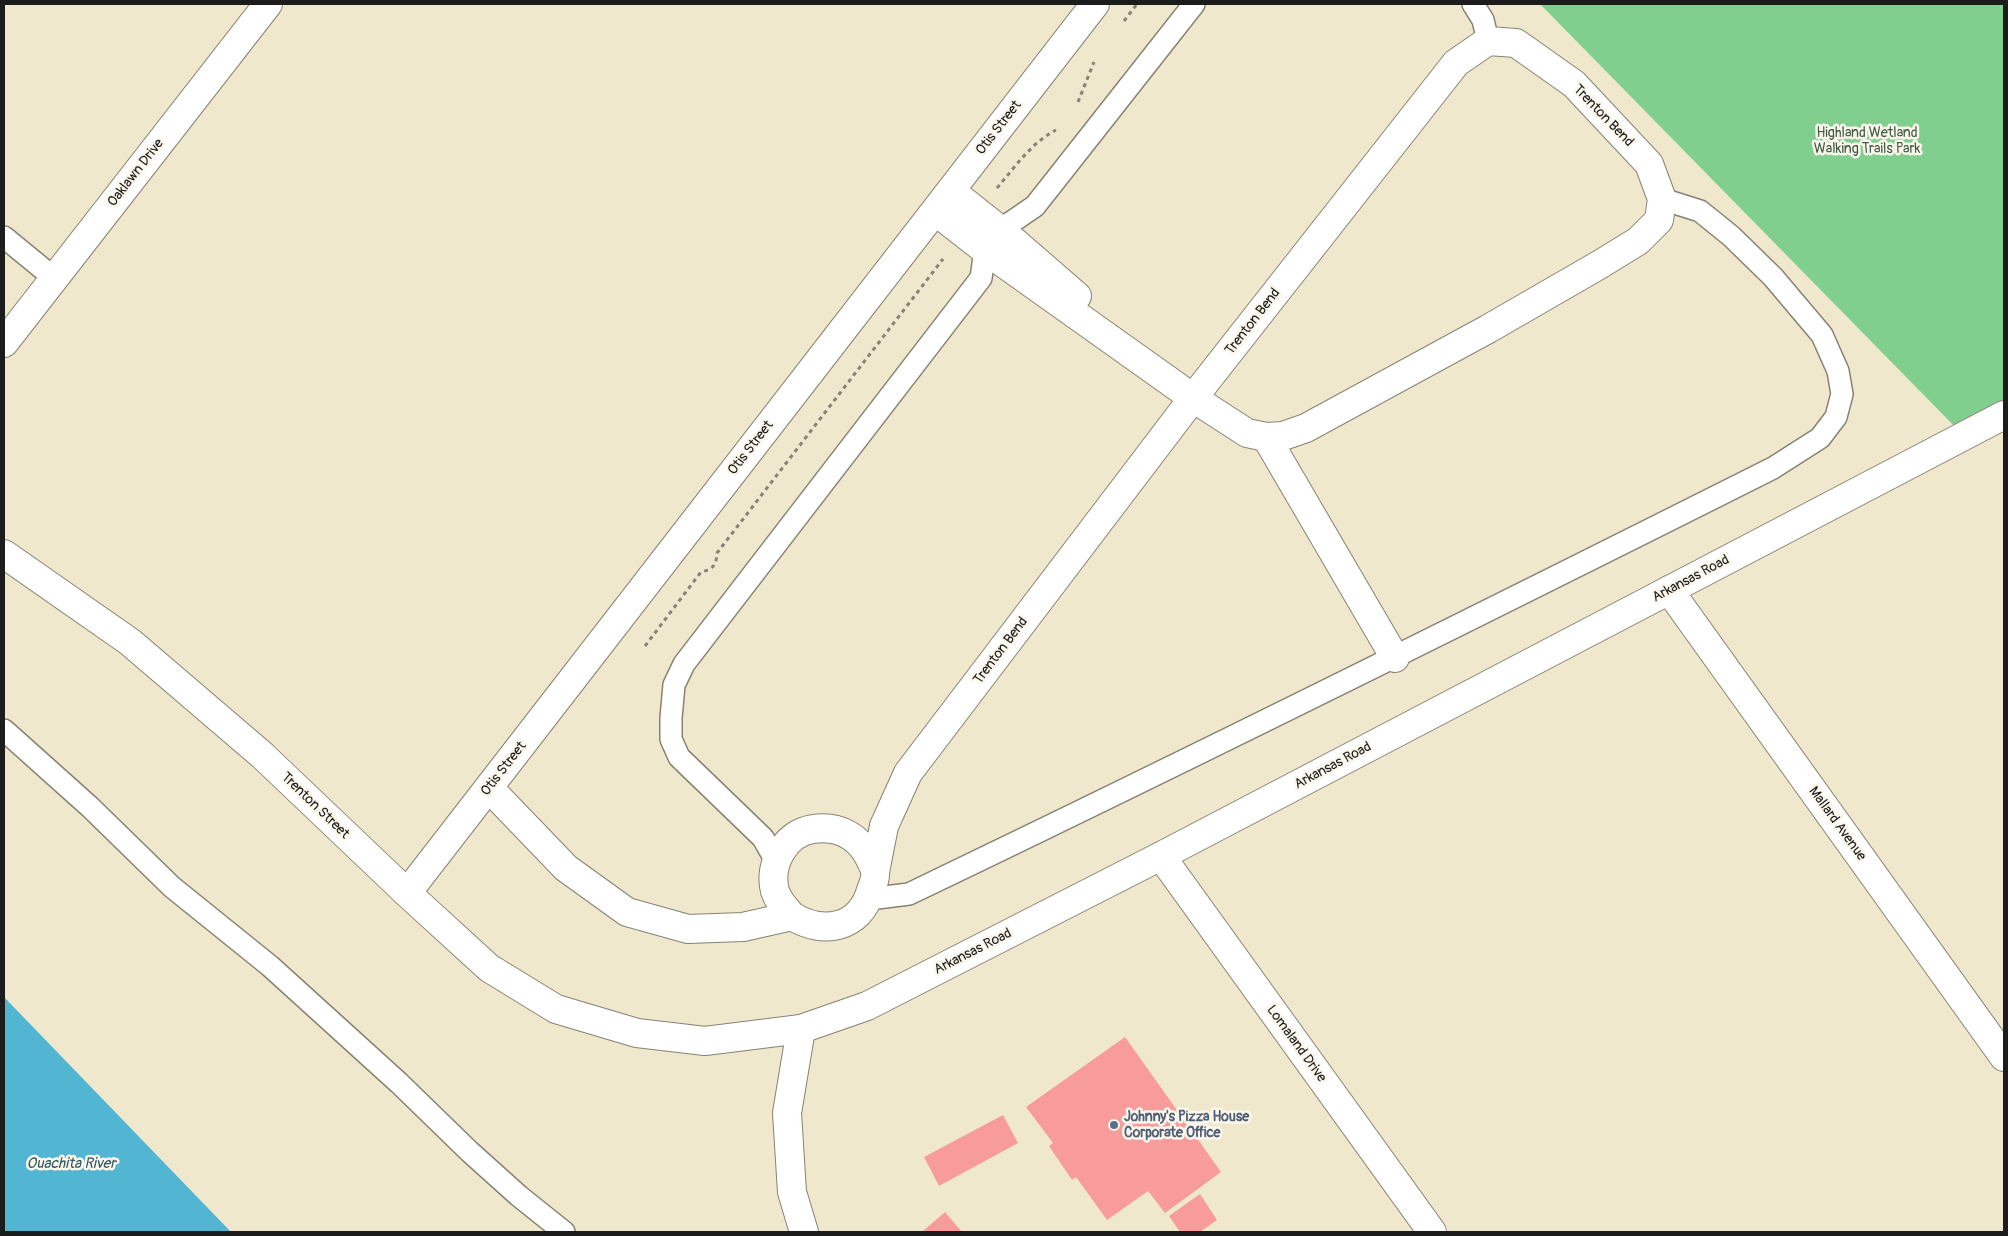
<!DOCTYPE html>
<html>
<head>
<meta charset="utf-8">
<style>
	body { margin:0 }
	#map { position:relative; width:2008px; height:1236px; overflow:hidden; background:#f0e8cc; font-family:Pangolin,sans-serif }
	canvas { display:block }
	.frame { position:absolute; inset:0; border:5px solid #1c1c1c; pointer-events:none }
</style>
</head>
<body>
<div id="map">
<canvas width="2008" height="1236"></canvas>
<div class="frame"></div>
</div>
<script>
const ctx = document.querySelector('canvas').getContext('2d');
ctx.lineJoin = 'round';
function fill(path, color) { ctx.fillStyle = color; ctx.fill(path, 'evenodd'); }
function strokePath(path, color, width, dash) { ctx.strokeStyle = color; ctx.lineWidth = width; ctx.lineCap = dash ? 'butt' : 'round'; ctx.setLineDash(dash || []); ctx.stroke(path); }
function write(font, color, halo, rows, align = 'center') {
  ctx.font = font + ' Pangolin,sans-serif'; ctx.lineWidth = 5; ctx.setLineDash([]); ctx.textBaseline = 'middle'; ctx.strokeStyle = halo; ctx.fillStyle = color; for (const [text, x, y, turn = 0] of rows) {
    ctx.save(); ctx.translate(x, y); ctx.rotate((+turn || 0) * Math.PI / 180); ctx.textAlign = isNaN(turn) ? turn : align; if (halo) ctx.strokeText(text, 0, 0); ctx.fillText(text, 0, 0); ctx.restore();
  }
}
fill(new Path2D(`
	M1540,4H2004V415L1964,436Z`), '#81cf8e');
fill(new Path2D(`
	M4,997L231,1232H4Z`), '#52b5d1');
fill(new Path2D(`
	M1125,1037L1221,1172L1165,1213L1148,1191L1107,1220L1076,1177L1072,1180L1049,1146L1053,1143L1026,1107Z
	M1003,1115L1018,1143L939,1186L924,1157Z
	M1200,1194L1217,1220L1200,1232H1180L1169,1216Z
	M945,1212L962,1232H924L923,1231Z`), '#f79c9b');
const service = new Path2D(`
	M1473,4L1483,20L1488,41
	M1000,230L1035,206L1194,4
	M4,237L54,278
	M4,730L90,807L172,887L270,966L399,1083L470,1152L519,1196L564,1232
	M776,861L763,838L679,757L671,739V718L674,685L684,664L981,278L985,250
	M869,899L909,894C1199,755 1486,612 1773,468L1820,438L1836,417L1842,394L1838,371L1822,335L1773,277L1731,236L1700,211L1662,199`);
const minor = new Path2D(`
	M951,191L1009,237L1077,296
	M4,343L268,4
	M1266,437L1395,658
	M1669,590L2004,1057
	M489,788L566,868L627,912L688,929L743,927L792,916C823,935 860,929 871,890C873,885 876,877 875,872C875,868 872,864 871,861C860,837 839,825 813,829C785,833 768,865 775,891C778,901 785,908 792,916
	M1161,856L1432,1232
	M875,872L884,826L908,773L1193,398L1456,63L1488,41L1516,43L1574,84L1649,164L1662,199L1659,220L1638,241L1599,265L1488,329L1306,428L1283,436L1266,437L1247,433L1193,398L985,250L935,211
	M407,893L1095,4
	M801,1029L787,1113L792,1192L804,1232`);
const tertiary = new Path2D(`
	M4,554L130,642L262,755L407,893L489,968L556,1009L637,1033L705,1041L801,1029L867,1006L1161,856L2004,415`);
strokePath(service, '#868274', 24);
strokePath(minor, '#868274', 30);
strokePath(tertiary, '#868274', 30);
strokePath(new Path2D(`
	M1124,21L1137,4
	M1078,102L1094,62
	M997,188C1015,167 1031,143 1056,130
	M645,646L701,572C713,569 716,566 717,553L943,259`), '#868274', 3, [4, 4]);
strokePath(service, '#fff', 21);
strokePath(minor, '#fff', 28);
strokePath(tertiary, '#fff', 28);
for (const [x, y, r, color] of [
	[1114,1125,5,"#5c6f8a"]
]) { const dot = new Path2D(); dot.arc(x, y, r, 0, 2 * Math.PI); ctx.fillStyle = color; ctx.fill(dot); strokePath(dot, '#fbf7ec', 2); }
write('14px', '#1c1c1c', '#fbf7ec', [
	["Trenton Bend",1603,116,46],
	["Otis Street",999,128,-52],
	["Oaklawn Drive",136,173,-52],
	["Trenton Bend",1253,322,-52],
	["Otis Street",751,448,-52],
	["Arkansas Road",1691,579,-28],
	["Trenton Bend",1001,651,-53],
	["Arkansas Road",1333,766,-28],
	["Otis Street",504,769,-52],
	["Trenton Street",315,806,44],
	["Mallard Avenue",1837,824,54],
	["Arkansas Road",973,952,-27],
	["Lomaland Drive",1296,1044,54]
]);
write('14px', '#3f5b44', '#fbf7ec', [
	["Highland Wetland",1867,133],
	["Walking Trails Park",1867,149]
]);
write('bold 14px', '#4e5e75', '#fbf7ec', [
	["Johnny's Pizza House",1124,1117],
	["Corporate Office",1124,1133]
], 'left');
write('italic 15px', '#325964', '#fbf7ec', [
	["Ouachita River",71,1164]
]);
</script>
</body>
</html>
